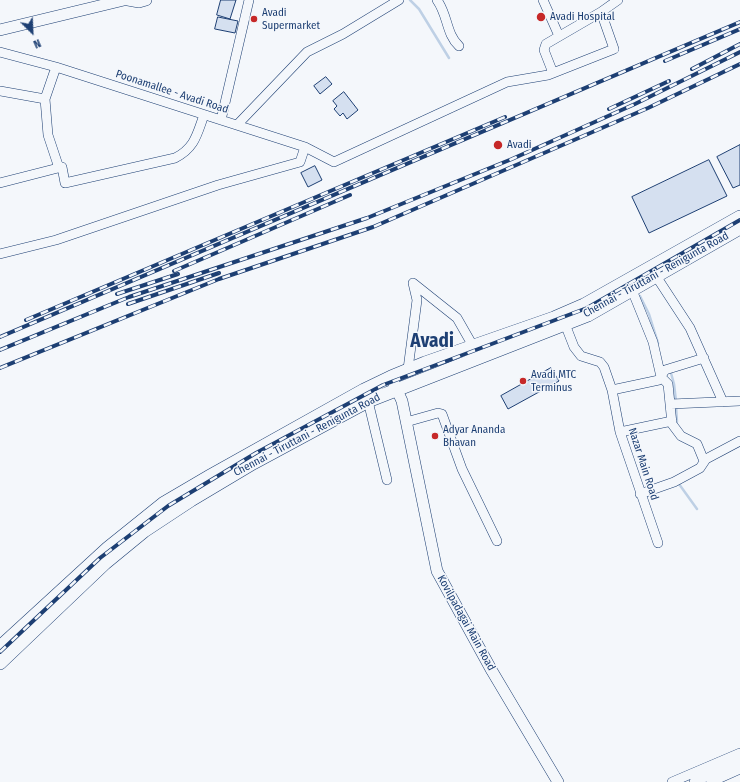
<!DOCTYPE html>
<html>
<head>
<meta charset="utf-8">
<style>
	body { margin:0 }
	#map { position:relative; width:740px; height:782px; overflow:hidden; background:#f4f7fb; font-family:"Fira Sans Condensed",sans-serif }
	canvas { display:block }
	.north { position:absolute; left:12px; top:12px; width:40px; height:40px; -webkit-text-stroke:3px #f4f7fb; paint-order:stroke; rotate:156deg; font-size:11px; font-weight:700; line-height:16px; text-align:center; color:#1d3f73 }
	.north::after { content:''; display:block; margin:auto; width:14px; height:18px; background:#1d3f73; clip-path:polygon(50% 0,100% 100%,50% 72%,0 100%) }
</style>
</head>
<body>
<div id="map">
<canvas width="740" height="782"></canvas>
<div class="north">N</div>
</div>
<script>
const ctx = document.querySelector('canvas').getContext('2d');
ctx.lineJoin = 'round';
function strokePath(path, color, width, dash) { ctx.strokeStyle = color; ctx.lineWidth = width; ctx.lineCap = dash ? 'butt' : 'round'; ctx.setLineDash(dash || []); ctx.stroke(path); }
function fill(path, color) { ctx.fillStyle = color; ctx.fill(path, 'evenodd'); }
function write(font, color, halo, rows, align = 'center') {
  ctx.font = font + ' "Fira Sans Condensed",sans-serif'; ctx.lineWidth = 3; ctx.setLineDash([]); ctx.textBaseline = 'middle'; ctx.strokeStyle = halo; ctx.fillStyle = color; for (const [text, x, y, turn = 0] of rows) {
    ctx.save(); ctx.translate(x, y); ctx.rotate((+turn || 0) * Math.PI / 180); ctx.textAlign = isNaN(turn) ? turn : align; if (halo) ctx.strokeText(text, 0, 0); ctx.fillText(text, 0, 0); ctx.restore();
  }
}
strokePath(new Path2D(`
	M410,0L419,9L449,58
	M640,296L649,314L658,343
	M671,373L674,384L676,401
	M676,406L677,422
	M679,484L697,509`), '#bed0e5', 2.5);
const building = new Path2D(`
	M221,0H236L230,19L217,15Z
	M218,17L238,21L235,33L215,29Z
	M326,77L332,84L320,94L314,86Z
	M344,92L358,110L347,119L343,113L340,116L334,109L337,106L333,101Z
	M740,145V185L733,188L717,157Z
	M709,160L727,196L649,233L632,197Z
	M315,166L322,180L308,187L301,173Z
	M551,368L559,381L508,409L501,396Z`);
fill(building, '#d5e0f0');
strokePath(building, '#1d3f73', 1);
const minor = new Path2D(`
	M437,0C448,15 446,34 459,46
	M543,0L559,36
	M0,52L56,67L305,147L334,162L507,82L548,75L614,49L601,12L618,0
	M56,67L45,99L48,135L59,168
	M553,73L544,50L546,44L601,12
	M0,91L45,99
	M221,120L249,0
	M237,125L307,52L343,34L399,0
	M0,183L62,167L65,183L175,158C195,148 197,134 204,115
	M0,254L56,240L218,185L300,162L305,147
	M656,276L690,328L723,402
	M413,283L457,318L473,346
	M632,290L653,342L661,377L668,384L672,424L681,436L697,444L704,461
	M565,324L574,347L581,356L600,362L604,367L612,390
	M408,369L417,300L413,283
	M368,401L387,480
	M671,404L740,401
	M406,422L438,413L442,414L462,469L497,541
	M620,432L672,421
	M640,494L674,482L700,468L706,459L740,441
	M658,543L620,432L612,390L659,380L665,370L704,358
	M672,782L740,753
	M694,782L740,762
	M711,782L740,769`);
const major = new Path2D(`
	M128,0L139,2L146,0
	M0,30L124,0
	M391,377L402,401L437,571L492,671L558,782`);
const highway = new Path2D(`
	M0,647L108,548L164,503L210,476L364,390L391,377L425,363L554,318L584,305L740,217
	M0,663L105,563L144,531L191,500L253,463L368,401L588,315L740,228`);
strokePath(minor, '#1d3f73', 10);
strokePath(major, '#1d3f73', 12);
strokePath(highway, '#1d3f73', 14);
strokePath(minor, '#f4f7fb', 9);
strokePath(major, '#f4f7fb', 11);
strokePath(highway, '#f4f7fb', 13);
const rail = new Path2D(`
	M665,61L740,29
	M692,69L740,44
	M609,109L669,81
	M174,271L350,195
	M117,294L178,274
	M128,304L219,273
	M26,320L505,117
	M0,337L740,22
	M0,350L129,297L367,218L512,159L635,104L740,52
	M0,368L219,279L373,227L648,108L740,64
	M0,652L100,558L168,506L256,453L383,385L587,308L740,220`);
strokePath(rail, '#1d3f73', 4);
strokePath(rail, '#f4f7fb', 2.5, [8]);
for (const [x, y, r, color] of [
	[541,17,5,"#c62828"],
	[254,19,4,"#c62828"],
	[498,145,5,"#c62828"],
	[523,381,4,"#c62828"],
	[435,436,4,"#c62828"]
]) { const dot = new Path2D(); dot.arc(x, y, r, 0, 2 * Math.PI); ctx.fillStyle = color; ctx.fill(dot); strokePath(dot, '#f4f7fb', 1.5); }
write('11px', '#1d3f73', '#f4f7fb', [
	["Avadi",262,13],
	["Supermarket",262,26],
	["Avadi Hospital",550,17],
	["Avadi",507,145],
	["Avadi MTC",531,375],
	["Terminus",531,388],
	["Adyar Ananda",443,430],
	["Bhavan",443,443]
], 'left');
write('11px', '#1d3f73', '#f4f7fb', [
	["Poonamallee - Avadi Road",172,92,18],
	["Chennai - Tiruttani - Renigunta Road",656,275,-29],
	["Chennai - Tiruttani - Renigunta Road",307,435,-28],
	["Nazar Main Road",643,464,72],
	["Kovilpadagai Main Road",466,623,61]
]);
write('bold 19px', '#1d3f73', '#f4f7fb', [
	["Avadi",432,342]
]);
</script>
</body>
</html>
